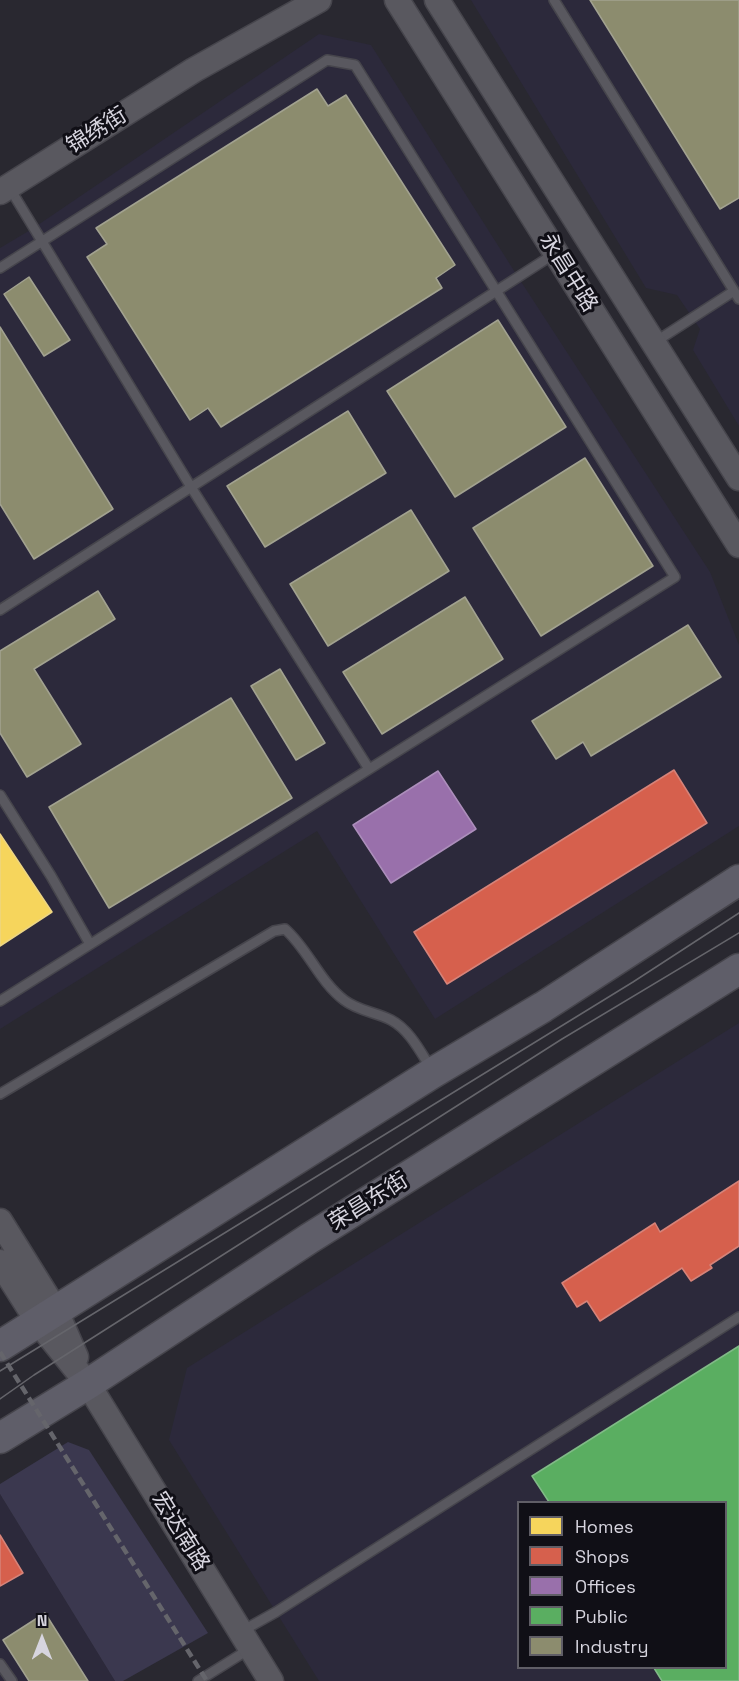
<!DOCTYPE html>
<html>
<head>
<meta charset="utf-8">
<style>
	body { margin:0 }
	#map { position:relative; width:739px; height:1681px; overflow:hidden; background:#292830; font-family:"Space Grotesk",sans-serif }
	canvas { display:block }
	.legend { position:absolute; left:517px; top:1501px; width:210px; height:168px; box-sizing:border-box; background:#100f16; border:2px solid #605e66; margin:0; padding:8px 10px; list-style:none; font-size:18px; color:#d7d5df }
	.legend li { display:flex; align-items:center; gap:12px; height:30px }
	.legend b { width:30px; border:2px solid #605e66 }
	.north { position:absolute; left:12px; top:1609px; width:60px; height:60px; -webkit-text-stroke:4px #100f16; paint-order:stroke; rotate:0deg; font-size:16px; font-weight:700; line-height:24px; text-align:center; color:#d7d5df }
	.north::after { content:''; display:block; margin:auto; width:21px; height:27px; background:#d7d5df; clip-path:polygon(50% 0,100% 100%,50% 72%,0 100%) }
</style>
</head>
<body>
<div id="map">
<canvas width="739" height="1681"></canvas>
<ul class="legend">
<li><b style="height:16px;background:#f6d55c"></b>Homes</li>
<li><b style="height:16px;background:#d6604d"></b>Shops</li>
<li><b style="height:16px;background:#9970ab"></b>Offices</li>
<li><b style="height:16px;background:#5aae61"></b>Public</li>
<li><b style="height:16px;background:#8c8c6e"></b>Industry</li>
</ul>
<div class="north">N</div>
</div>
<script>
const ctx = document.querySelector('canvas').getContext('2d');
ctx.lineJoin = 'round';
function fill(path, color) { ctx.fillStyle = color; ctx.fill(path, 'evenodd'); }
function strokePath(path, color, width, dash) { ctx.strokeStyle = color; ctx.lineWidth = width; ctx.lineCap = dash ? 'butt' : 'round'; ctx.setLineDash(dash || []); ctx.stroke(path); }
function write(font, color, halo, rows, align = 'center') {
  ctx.font = font + ' "Space Grotesk","Noto Sans SC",sans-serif'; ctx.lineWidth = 6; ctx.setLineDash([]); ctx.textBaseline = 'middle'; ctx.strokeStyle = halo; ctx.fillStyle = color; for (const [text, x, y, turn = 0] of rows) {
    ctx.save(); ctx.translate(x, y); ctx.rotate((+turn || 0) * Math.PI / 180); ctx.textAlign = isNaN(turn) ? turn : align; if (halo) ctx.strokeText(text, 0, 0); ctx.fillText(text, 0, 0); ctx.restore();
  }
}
fill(new Path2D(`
	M471,0H739V426L693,350L700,329L677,295L646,288Z
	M319,34L371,45L518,277L710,572L739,645V826L435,1019L317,831L0,1029V248L32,229Z
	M739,1023V1681H319L169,1440L187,1368ZM518,1502H726V1668H518Z
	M0,1494L115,1681H0Z`), '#2c293b');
fill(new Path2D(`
	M68,1442L89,1450L208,1633L123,1681H115L0,1494V1484Z`), '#3b384f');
const homes = new Path2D(`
	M0,834L52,912L0,946Z`);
fill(homes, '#f6d55c');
strokePath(homes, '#edd583', 1.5);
const shops = new Path2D(`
	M674,770L707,823L447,984L414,932Z
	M739,1181V1246L710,1265L712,1268L691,1281L682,1268L600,1321L587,1301L577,1307L562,1283L655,1223L660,1232Z
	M0,1535L23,1573L0,1586Z`);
fill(shops, '#d6604d');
strokePath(shops, '#d68379', 1.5);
const offices = new Path2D(`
	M438,771L476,829L391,883L353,825Z`);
fill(offices, '#9970ab');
strokePath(offices, '#ac8ebb', 1.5);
const public = new Path2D(`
	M739,1346V1681H662L654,1668H726V1502H549L532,1476Z`);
fill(public, '#5aae61');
strokePath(public, '#80ba87', 1.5);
const industry = new Path2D(`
	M590,0H739V198L720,209Z
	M317,89L328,106L346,95L455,265L436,278L442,288L221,427L208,408L190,420L87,257L107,244L96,228Z
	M29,277L70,340L44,356L4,294Z
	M498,320L566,427L455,497L387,391Z
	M0,327L113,509L34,559L0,504Z
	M348,411L386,473L265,547L227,486Z
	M585,458L653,566L541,636L473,528Z
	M411,510L449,571L328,646L290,584Z
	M98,591L115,619L34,669L81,744L27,777L0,733V651Z
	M465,597L503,659L382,734L343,672Z
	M688,625L721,677L591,756L583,742L556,759L532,721Z
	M280,669L325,743L296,760L251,686Z
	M231,698L292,798L109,908L49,807Z
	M45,1613L88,1681H29L3,1640Z`);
fill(industry, '#8c8c6e');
strokePath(industry, '#a2a290', 1.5);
const service = new Path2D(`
	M554,0L739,299
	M9,187L191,487L369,769
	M0,268L327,60L355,65L675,577L0,1001
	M655,342L734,291
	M0,610L554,254
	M0,795L51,876L90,944
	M0,1094L274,931L285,929C308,949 319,981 344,1000C358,1011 376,1012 391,1020C410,1030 421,1053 432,1070
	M242,1631L276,1612L739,1317
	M0,1664L12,1681
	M198,1681L251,1648`);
const tertiary = new Path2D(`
	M397,0L739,545
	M437,0L739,478
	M0,192L194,70L319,0
	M0,1221L56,1311L76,1357
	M0,1262L38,1322L88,1384L271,1681`);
const primary = new Path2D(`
	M0,1346L434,1072L543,1007L739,880
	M0,1438L88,1384L310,1238L739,969`);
strokePath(service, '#46454c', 12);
strokePath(tertiary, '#46454c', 27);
strokePath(primary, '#46454c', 33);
strokePath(service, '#59585f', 9);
strokePath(tertiary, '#59585f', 24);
strokePath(primary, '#5f5e69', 30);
strokePath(new Path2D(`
	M0,1371L633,982L739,913
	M0,1399L34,1375L562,1039L739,933`), '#65656b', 1.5);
strokePath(new Path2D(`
	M0,1352L207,1681`), '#65656b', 4.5, [9, 4.5]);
write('22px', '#d7d5df', '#100f16', [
	["锦绣街",97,131,-32],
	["永昌中路",568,273,58],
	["荣昌东街",369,1202,-32],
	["宏达南路",180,1532,58]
]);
</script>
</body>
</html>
